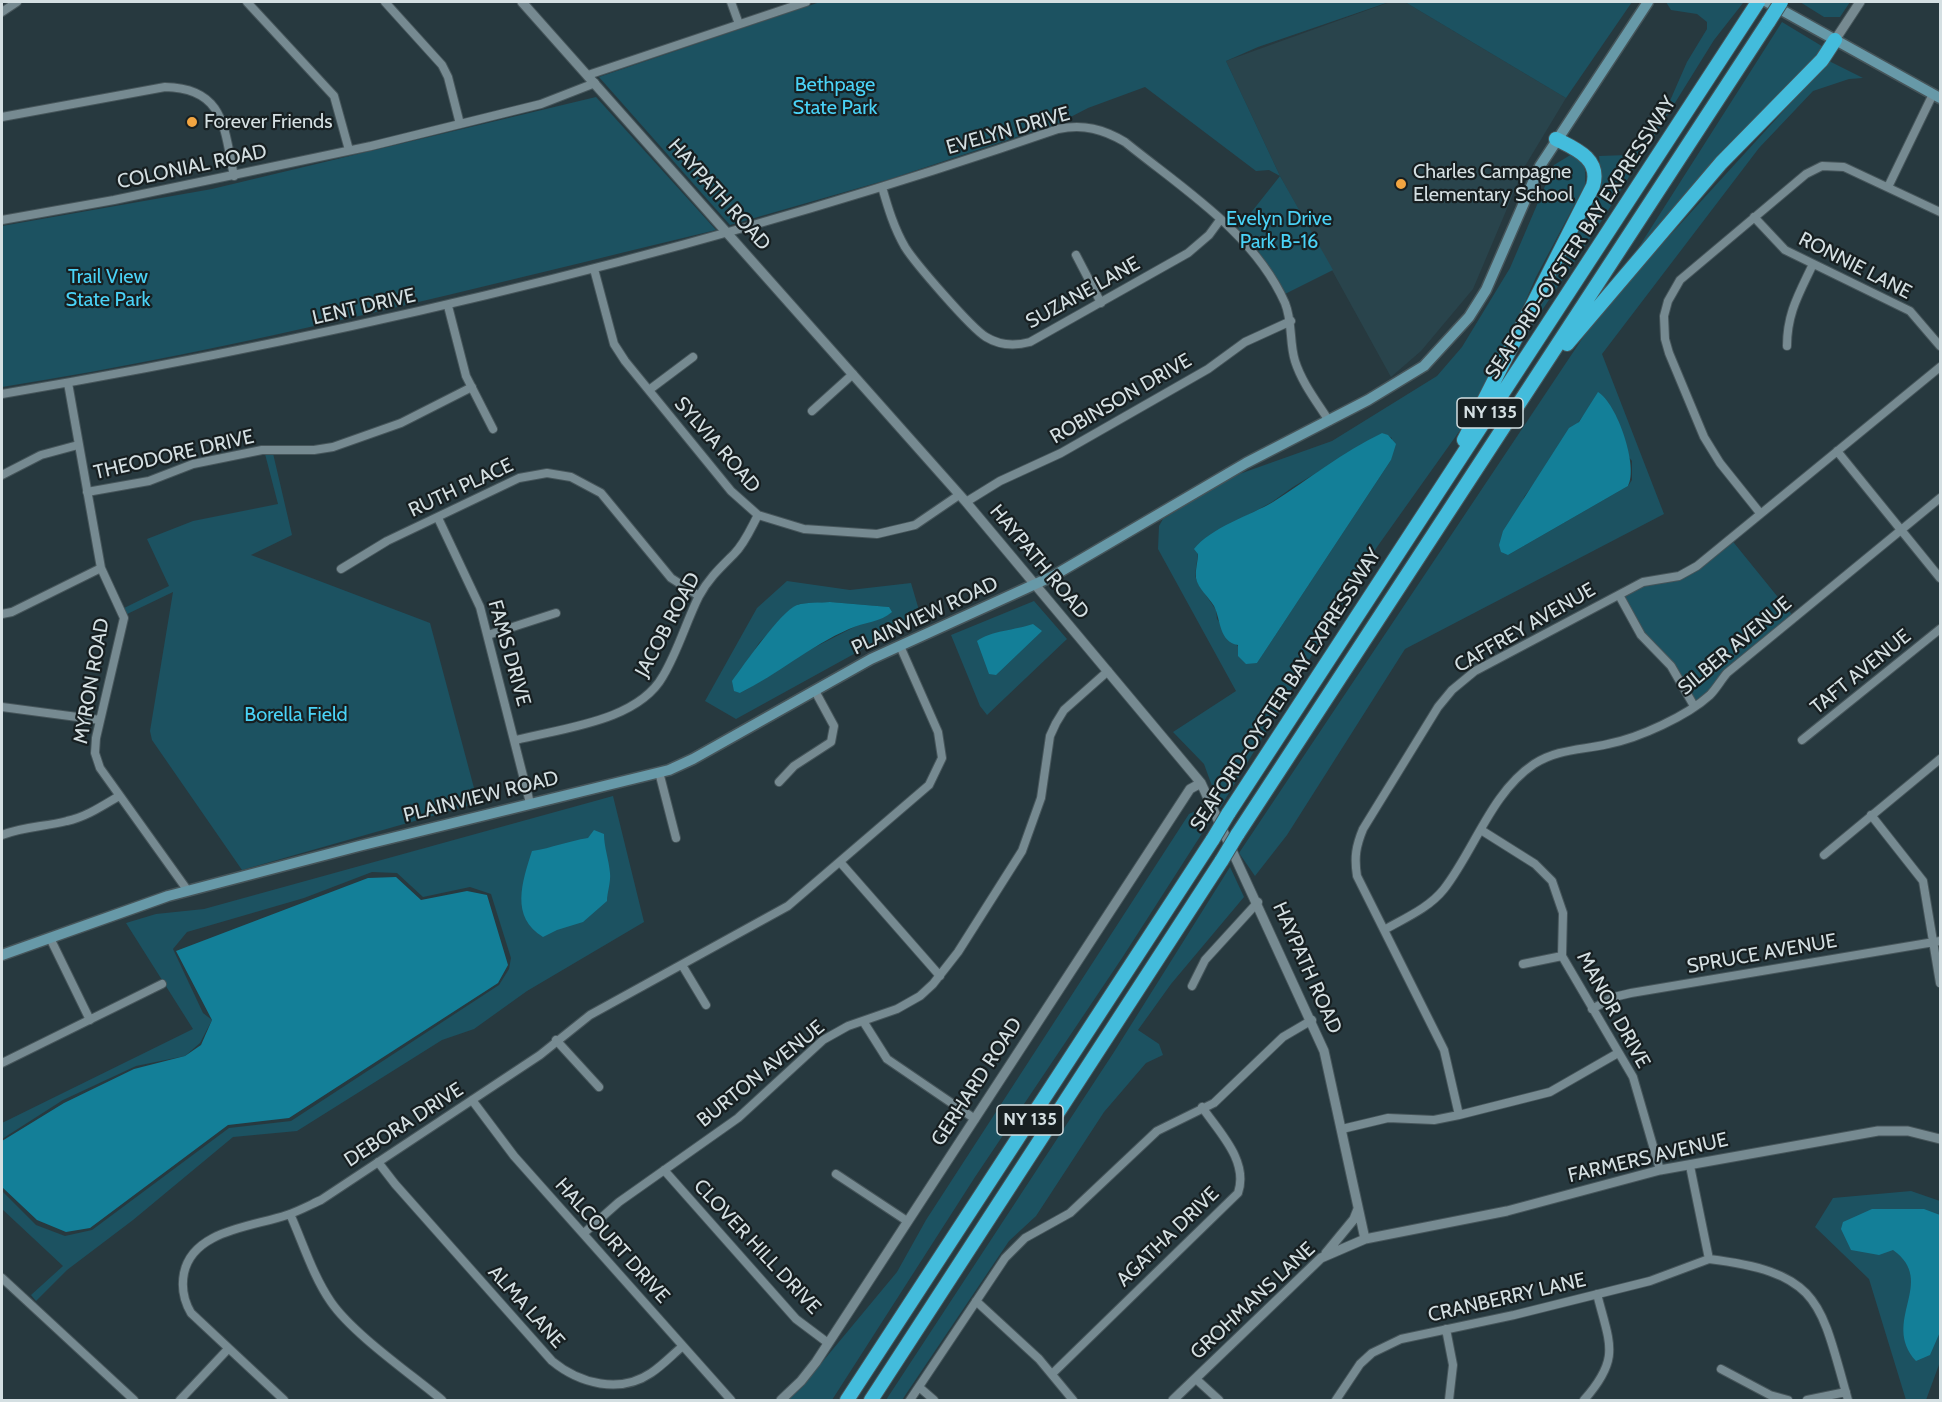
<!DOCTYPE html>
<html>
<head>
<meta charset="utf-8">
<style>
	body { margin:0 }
	#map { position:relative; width:1942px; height:1402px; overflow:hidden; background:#27393f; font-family:Cabin,sans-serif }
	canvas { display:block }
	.frame { position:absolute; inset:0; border:3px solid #d4dfe2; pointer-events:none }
</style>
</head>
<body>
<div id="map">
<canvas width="1942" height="1402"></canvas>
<div class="frame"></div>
</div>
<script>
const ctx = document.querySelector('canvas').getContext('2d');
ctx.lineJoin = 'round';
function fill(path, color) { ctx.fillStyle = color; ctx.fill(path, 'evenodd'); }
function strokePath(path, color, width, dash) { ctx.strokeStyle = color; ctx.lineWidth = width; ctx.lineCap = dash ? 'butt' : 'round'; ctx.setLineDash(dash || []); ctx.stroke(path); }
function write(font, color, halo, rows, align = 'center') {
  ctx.font = font + ' Cabin,sans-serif'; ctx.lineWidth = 4.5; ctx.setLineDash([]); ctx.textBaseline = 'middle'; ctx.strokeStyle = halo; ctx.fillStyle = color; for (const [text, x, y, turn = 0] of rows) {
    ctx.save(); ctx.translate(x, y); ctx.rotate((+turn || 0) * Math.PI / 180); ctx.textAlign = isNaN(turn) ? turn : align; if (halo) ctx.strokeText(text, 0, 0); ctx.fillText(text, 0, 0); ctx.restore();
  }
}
fill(new Path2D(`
	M1390,2H1405L1566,98L1525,166L1473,289L1421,351L1391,377L1280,176L1226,61Z`), '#29444c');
fill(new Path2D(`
	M820,2H1389L1258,47L1226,61L1280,176L1333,270L1283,295L1254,243L1238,229L1280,176L1269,170L1256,171L1145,87L1088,108L1059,123L890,179L730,225L599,77Z
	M1405,2H1632L1566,98Z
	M1666,2L1743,3L1714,40L1604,217L1521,342L1601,176L1599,156L1628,155L1669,103L1687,62L1707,29V22L1697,14L1671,10Z
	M1800,2H1850L1840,17H1824Z
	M1782,22L1825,48L1717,159L1639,251L1637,250Z
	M1829,61L1863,78L1849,79L1813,91L1759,148L1602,354L1664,514L1405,649L1287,835L1255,876L1239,853L1600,312ZM1588,409L1632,461V480L1628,486L1508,555L1524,497Z
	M596,97L716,230C479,287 242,349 2,387V226L212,189Z
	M1572,154C1586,161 1586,170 1585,185L1536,277L1502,355L1468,419L1377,547L1220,808L1204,764L1173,732L1236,691L1158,549L1159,526L1163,519L1231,477L1332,441L1437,376L1462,347L1510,268L1554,165ZM1382,433L1392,438L1391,460L1257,663L1240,649L1217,619L1216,610L1199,585L1195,576L1198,553L1206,538L1272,502L1293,487Z
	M272,449L292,535L251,555L430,623L478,803L242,870L152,740L150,731L173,592L123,616L120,610L169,586L147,539L193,521L278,504L264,450Z
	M1730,538L1794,617L1727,673L1711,694L1694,706L1684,686L1649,645L1619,595L1643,582L1679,576Z
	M787,581L850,590L911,583L921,617L736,719L705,701L757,608ZM830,602L889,607C863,624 835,636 808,651C784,664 764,681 740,693L747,662L759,643L791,609L799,604Z
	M1034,601L1067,639L987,715L980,706L951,635Z
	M613,796L644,922L527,991L474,1029L442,1040L297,1131L233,1137L133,1220L67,1270L36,1301L31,1295L63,1266L2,1209V1191L36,1225L65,1236L92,1230L229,1128L291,1121L499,985L509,969L511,958L491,894L470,887L423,897L397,873L372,872L304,898L187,932L173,949L203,1013L212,1020L200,1043L185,1056L136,1066L63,1100L2,1139V1123L193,1029L126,923L156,914L204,909Z
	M1200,809L1205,812L1210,821L1122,958L975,1177L832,1400H785L804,1384L897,1272L926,1220L1189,814Z
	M1230,867L1244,897L1171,984L1138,1030L1159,1044L1163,1055L1146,1063L1104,1112L1036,1216L1009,1241L902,1400H886L1114,1052Z
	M1911,1191L1940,1201V1362L1926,1400H1906L1869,1279L1815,1227L1833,1198Z`), '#1c5261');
fill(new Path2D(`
	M1598,392C1617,403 1639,467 1628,486L1508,555L1501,552L1499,545L1503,531L1569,428L1579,422Z
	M1382,433L1388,435L1396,444L1391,460L1263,654L1257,663L1246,664L1238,656V645C1219,642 1221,620 1214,606C1209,597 1198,589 1196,578C1195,571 1198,561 1198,554L1194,549C1210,528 1251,515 1273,502C1309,479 1343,452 1382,433Z
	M830,602L889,607L892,612C881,622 864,622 849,629C810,646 778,674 740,693L734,691L732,681C744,665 780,612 797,605C806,602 820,603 830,602Z
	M1033,624L1042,631L996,675L989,674L977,641C990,631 1016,630 1033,624Z
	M594,830L604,834C604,847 609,860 610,873C611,882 607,893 607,901L583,922L557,930L543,937C510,917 522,882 532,851C552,848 568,841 588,838Z
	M396,877L421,900L467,891L487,895L508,965L498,983L289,1118L228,1125L90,1228L66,1232L37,1220L2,1187V1141L64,1103L134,1069L185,1056L201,1045L212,1020L176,951L368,878Z
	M1872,1209H1924L1940,1215V1332L1930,1355L1916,1361C1880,1321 1938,1282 1893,1250L1879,1255L1851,1250L1841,1229L1843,1222Z`), '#137f98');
const minor = new Path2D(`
	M247,2L334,96L349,150
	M385,2L442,65L448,77L460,124
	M731,2L739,24
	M2,12L17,2
	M588,75L806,2
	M2,117L165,87C225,88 224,129 234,176
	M882,187C888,208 894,228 905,247C915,263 971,328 986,337C999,345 1015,346 1030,342L1188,253L1209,235L1220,220
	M1888,187L1933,94
	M1754,217L1785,250L1910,311L1940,346
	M2,220L114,200L371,146L541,104L595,83
	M1076,255L1101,303
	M594,269L614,344L625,361L731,491L758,515L804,529L877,534L915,525L959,495
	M448,306L466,376L493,429
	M1787,346C1787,313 1799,294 1813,264
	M68,383L101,568L124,618L96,738L95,753L100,768L188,891
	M649,390L693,357
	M2,394C360,333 714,248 1058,129C1084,124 1103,129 1125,142C1183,189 1254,233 1285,303C1293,323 1289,342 1295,361C1302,383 1317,402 1329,421
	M812,411L853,374
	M1837,451L1940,578
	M2,475L41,455L78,445
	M87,492L149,481L193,464L262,450H314L333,447L401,423L472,387
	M966,502L1000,481L1061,453L1208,369L1245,342L1291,321
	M1760,513L1720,463L1704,437L1669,353L1665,339L1664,316L1668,301L1680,280L1806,174L1822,166L1844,167L1940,212
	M438,518L480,607L530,803
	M341,569L387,541L519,478L547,473L571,477L601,493L671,578L699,596
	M1619,595L1641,635L1671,666L1694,706
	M2,614L12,612L101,568
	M488,635L556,613
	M2,707L100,720
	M516,740C563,728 638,721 663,676C678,651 686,622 699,596C709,578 720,568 734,554C745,543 751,528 758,515
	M1802,740L1940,629
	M659,772L676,838
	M779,782L794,766L831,742L834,726L815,691
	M1871,815L1923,881L1940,983
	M1481,830L1535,864L1552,881L1563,913L1562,956L1633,1077L1660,1170
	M2,835C25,826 44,827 67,821C86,817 102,806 119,796
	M1824,855L1940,759
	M840,862L940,976
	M1384,930C1405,918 1429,908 1444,889C1475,849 1491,793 1534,764C1557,749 1582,750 1608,744C1639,738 1687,716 1710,695C1716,689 1721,680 1727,673L1940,498
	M50,938L90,1020
	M1523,964L1562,956
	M682,965L706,1005
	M1192,986L1205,960L1258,902
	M1592,1009L1614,997L1631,993L1940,941
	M863,1021L887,1059L975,1119
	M556,1040L599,1087
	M2,1063L162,984
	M472,1100L514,1156L731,1400
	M1459,1115L1444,1050L1357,876C1354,857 1356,846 1363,829L1438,707L1452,690L1475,671L1643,582L1679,576L1697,566L1940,367
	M1342,1129L1388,1118L1434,1120L1459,1115L1550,1092L1618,1053
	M378,1162L395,1184L552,1361C580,1384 620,1394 651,1373C663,1365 673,1354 683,1346
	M1690,1166L1709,1259
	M664,1170L796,1319L828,1343
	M836,1174L907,1221
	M290,1214C303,1243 313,1276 331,1302C353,1334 411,1374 442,1400
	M584,1233L619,1202L738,1118L823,1040L848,1026L897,1009L920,996L933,984L958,952L1022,851L1041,798L1050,736L1056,723L1064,710L1108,671
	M1709,1259C1821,1273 1820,1301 1848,1400
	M2,1278L134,1400
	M976,1301L1039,1359L1073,1400
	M1446,1329L1453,1365L1449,1400
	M1721,1369L1770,1395L1788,1400
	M1052,1374L1238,1193C1249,1161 1219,1132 1202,1107
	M1196,1379L1219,1400
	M919,1387L934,1400
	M180,1400L228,1349
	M284,1400L191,1313C184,1301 181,1288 184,1273C193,1230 252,1227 287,1215C299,1211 310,1205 321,1200L540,1055L590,1015L788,906L929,785L942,758L938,732L900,646
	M910,1400L1005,1258L1025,1238L1070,1213L1157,1131L1214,1103L1283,1037L1312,1020
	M1336,1400L1360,1364L1372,1353L1401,1339L1514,1315L1650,1281L1709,1259
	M1584,1400C1621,1358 1610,1345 1597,1294
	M1807,1400L1846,1392`);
const tertiary = new Path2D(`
	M522,2L966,502L1201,783L1324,1051L1365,1239
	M1835,40L1860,2
	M1326,1253L1354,1219L1358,1209
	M781,1400L801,1381L816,1362L1190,789L1201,783
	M1173,1400L1321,1258L1365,1239L1507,1211L1660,1170L1878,1131H1908L1940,1139`);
const secondary = new Path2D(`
	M1767,2L1940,98
	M2,955L168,896L359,846L669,770L693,759L871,659L1053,576L1246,463L1368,400L1424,366L1469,317L1486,290L1540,166L1648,2`);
const motorway = new Path2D(`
	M1567,344L1721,163L1822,60L1835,40
	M1464,440L1593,186C1601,159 1576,149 1556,139
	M1228,814L1758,2
	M1237,835L1769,21
	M847,1400L1213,839
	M871,1400L1222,860`);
strokePath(minor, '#46555a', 10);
strokePath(tertiary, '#46555a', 11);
strokePath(secondary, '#46555a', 13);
strokePath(motorway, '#46555a', 16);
strokePath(minor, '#768a91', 8);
strokePath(tertiary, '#768a91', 9);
strokePath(secondary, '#6799a8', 10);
strokePath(motorway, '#43bcdc', 14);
const motorwayBridge = new Path2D(`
	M1769,21L1781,2
	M1213,839L1228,814
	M1222,860L1237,835`);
strokePath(motorwayBridge, '#46555a', 16, []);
strokePath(motorwayBridge, '#43bcdc', 14);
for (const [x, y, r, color] of [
	[192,122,6,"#f2a541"],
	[1401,184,6,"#f2a541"]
]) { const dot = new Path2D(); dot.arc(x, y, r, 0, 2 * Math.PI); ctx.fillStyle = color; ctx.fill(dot); strokePath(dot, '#171f21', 2); }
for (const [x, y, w] of [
	[1490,413,66],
	[1030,1120,66]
]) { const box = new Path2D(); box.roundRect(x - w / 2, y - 15, w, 30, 4.5); ctx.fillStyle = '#171f21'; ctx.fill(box); strokePath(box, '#d4dfe2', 1.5); }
write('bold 18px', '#d4dfe2', null, [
	["NY 135",1490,413],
	["NY 135",1030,1120]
]);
write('20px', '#4ad3f7', '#171f21', [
	["Bethpage",835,85],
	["State Park",835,108],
	["Evelyn Drive",1279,219],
	["Park B-16",1279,242],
	["Trail View",108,277],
	["State Park",108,300],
	["Borella Field",296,715]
]);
write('20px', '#d4dfe2', '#171f21', [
	["Forever Friends",204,122],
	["Charles Campagne",1413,172],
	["Elementary School",1413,195]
], 'left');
write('20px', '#d4dfe2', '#171f21', [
	["EVELYN DRIVE",1008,131,-16],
	["COLONIAL ROAD",192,167,-12],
	["HAYPATH ROAD",719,195,48],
	["SEAFORD-OYSTER BAY EXPRESSWAY",1581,238,-57],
	["RONNIE LANE",1855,266,27],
	["SUZANE LANE",1083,293,-29],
	["LENT DRIVE",364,307,-13],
	["ROBINSON DRIVE",1121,399,-30],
	["SYLVIA ROAD",717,445,49],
	["THEODORE DRIVE",174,455,-13],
	["RUTH PLACE",461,488,-25],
	["HAYPATH ROAD",1039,562,50],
	["PLAINVIEW ROAD",925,616,-25],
	["JACOB ROAD",668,625,-62],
	["CAFFREY AVENUE",1525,628,-30],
	["SILBER AVENUE",1735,646,-40],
	["FAMS DRIVE",509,653,74],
	["TAFT AVENUE",1861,672,-39],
	["MYRON ROAD",92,681,-80],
	["SEAFORD-OYSTER BAY EXPRESSWAY",1286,690,-57],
	["PLAINVIEW ROAD",481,797,-14],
	["SPRUCE AVENUE",1762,954,-10],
	["HAYPATH ROAD",1307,968,66],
	["MANOR DRIVE",1613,1010,61],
	["BURTON AVENUE",761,1074,-39],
	["GERHARD ROAD",977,1082,-57],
	["DEBORA DRIVE",404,1125,-33],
	["FARMERS AVENUE",1648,1158,-13],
	["AGATHA DRIVE",1168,1237,-44],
	["HALCOURT DRIVE",612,1241,48],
	["CLOVER HILL DRIVE",757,1247,47],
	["CRANBERRY LANE",1507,1298,-13],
	["GROHMANS LANE",1253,1301,-43],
	["ALMA LANE",526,1307,48]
]);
</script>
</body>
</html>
